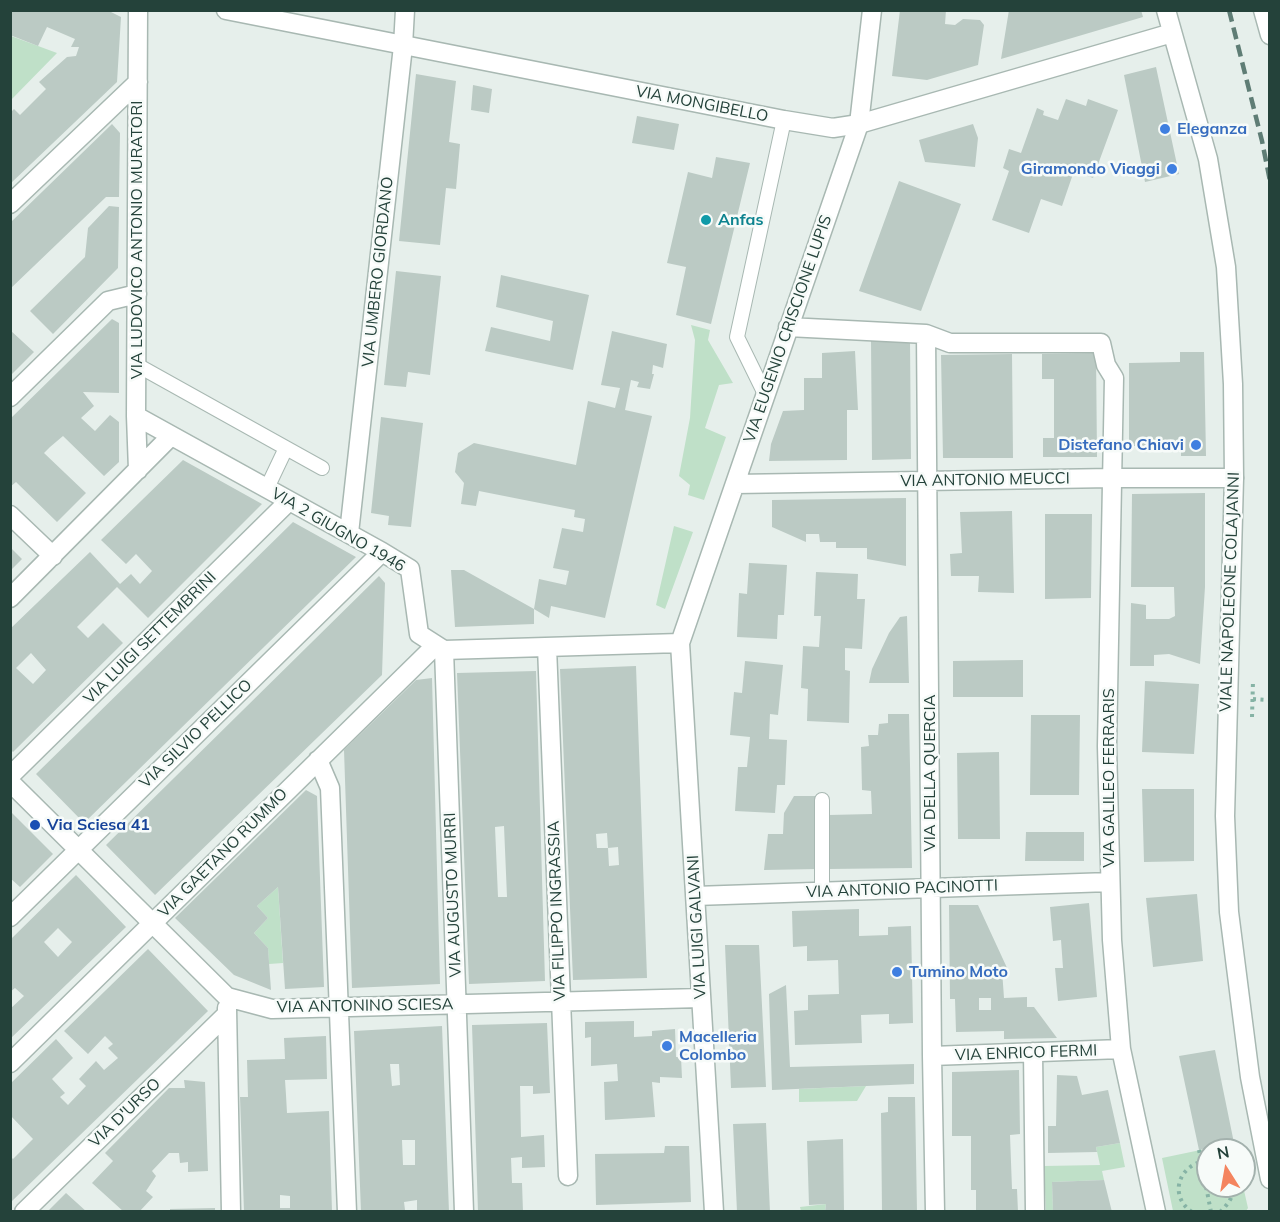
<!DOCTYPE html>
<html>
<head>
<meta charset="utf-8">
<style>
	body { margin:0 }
	#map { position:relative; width:1280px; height:1222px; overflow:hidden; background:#e6efeb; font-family:Mulish,sans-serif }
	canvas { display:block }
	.frame { position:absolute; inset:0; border:12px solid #24423a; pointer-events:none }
	.north { position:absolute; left:1196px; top:1138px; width:60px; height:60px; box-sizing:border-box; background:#f7fbf9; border:2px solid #a3b1ad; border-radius:50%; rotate:349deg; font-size:16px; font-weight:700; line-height:24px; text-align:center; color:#24423a }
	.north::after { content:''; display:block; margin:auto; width:21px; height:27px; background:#f4845f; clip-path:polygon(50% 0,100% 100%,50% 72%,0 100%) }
</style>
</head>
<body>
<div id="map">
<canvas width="1280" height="1222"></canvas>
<div class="frame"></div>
<div class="north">N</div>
</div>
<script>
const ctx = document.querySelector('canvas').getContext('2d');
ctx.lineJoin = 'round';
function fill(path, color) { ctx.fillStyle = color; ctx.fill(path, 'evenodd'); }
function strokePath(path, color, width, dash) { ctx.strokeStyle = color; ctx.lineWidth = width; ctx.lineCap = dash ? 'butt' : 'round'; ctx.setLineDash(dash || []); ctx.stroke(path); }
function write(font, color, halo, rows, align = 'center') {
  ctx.font = font + ' Mulish,sans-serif'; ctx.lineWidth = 5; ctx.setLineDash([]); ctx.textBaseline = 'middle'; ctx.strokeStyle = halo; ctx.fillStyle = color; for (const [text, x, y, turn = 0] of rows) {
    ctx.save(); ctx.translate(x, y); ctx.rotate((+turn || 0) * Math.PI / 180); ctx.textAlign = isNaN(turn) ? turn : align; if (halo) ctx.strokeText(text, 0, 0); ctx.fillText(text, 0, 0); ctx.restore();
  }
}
fill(new Path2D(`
	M11,36L57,53L11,100L10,38Z
	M691,325L710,330L708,340L733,383L719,385L705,428L726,437L704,500L688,495L690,485L679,476L690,418L695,340Z
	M674,526L693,532L665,609L656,605Z
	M278,887L283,963L269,964L268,948L254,933L268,918L257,906Z
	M866,1086L857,1101L799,1102V1089Z
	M1120,1143L1125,1167L1102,1171L1104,1180L1052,1182L1053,1211L1046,1212L1044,1166L1100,1165L1096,1147Z
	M1234,1143L1236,1150H1208V1186H1243L1248,1208L1246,1211H1173L1162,1158Z
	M826,1204L825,1211H801L800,1207Z`), '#bfe0c8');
fill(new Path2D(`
	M10,10H107L121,17L117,82L10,184V113L14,109L20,115L46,89L39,82L67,57L76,56L79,47H71L75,39L47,27L38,46L10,35Z
	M900,10H946L945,24L955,25L963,19L980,20L984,25L978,65L927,80L892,76Z
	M1009,10H1141L1143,17L1001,59Z
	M1156,67L1179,174L1145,182L1124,75Z
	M416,74L456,81L449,142L460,144L456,189L446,188L440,245L399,241Z
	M473,85L492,89L489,113L471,110Z
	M1066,99L1086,106L1088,99L1118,110L1093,178L1074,171L1062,206L1041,199L1029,233L992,220L1009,171L1003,168L1009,149L1021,153L1037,108L1044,111L1043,115L1058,120Z
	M637,116L679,124L674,150L632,143Z
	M112,124L120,133L119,197H106L10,289V223Z
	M973,124L978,138L975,167L925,162L919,140Z
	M716,157L750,163L711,324L676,315L686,267L667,263L688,172L712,178Z
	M899,181L961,204L921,311L859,291Z
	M109,206L119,207L118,268L53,334L30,311L85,257L88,228Z
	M396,271L441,276L430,375L408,372L406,387L384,385Z
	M501,275L589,295L573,370L485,351L491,327L550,341L553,321L496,307Z
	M112,319L119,323V393L83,392L94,406L81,418L95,431L110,415L119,422V462L104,476L63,436L50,447L44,453L86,493L57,522L16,482L10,487V419Z
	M10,330L34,352L10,376Z
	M612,331L667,344L663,368L653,365L652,374H654L650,389L637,387L639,382L631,380L625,410L652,416L605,618L551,606L549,618L534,609L539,579L566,585L569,571L553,568L562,528L583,532L585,519L574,517L575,510L479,491L476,506L461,504L464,483L455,472L458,453L474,443L576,465L588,401L615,408L620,388L601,385Z
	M871,340L910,341L911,459L872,460Z
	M855,351L858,410H847V460L769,461L771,444L783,411L804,410V378H822V353Z
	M1180,352H1204L1206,456H1181V446H1129V363L1180,362Z
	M1096,353L1097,457H1043V438H1054V379H1042V354Z
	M1012,354L1013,458H943L941,355Z
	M381,417L423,423L411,527L388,525L389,516L371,513Z
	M183,460L262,504L148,618L117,587L77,627L88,638L103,623L123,643L13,752L10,749V629L90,552L120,584L131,574L140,584L152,571L136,554L126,564L101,540ZM31,653L46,670L33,684L16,668Z
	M1205,493V587L1200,664L1169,654L1154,655V666H1130L1131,603L1146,605V619H1169L1175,616L1174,587H1131L1132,494Z
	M906,498V566L867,559V548H836V542H820L819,534H806V542L772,527V500Z
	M1012,511L1014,593L978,592L979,576H951L950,554L962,553L960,512Z
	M1045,514H1092L1091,598L1045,599Z
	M293,522L356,557L84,823L36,774Z
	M10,547L22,559L10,571Z
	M749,563L787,565L784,615H778L777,639L737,637L739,593L747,594Z
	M451,570H464L534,609V624L455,627Z
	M816,572L858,574L857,599H865L862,649L845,648V670L850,671L849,723L807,721L808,689L801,688L803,646L819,647L821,616H814Z
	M379,576L385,583L382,675L155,895L106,845Z
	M907,616L909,683H869L872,669L889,633L900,617Z
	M1023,660V697H953V661Z
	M745,661L783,665L778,715L770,714L769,739L787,740L785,785H777L775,813L735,811L738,767H747L750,737L730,735L734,692L742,693Z
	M636,666L647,978L573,980L560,669ZM607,833L608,848L618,847L619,865L609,866L608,848H597L596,834Z
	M536,671L545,981L469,984L457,673ZM504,826L507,897H498L495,827Z
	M432,678L440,984L352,988L344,750L416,680Z
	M1145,681L1199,684L1194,754L1142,752Z
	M888,714H909L912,868L829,869V815L872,814L871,791L862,790L861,747L869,746L868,735H878L879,724L888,723Z
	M1031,715H1080L1079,795H1030Z
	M999,752L1000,839H958L957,753Z
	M1142,789H1194V861L1144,862Z
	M306,790L317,796L324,987L285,989L278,887L257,906L268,918L254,933L268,948L271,990L234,975L175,918Z
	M794,796H816L817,869L764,870L768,834H783L784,813Z
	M10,811L53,854L20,887L10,878Z
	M1026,832H1084V861H1025Z
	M76,875L126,927L10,1039V1009L24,996L15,988L10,992V940ZM58,928L72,942L58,957L44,942Z
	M1197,894L1203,961L1153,967L1146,898Z
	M1089,903L1097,997L1058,1001L1055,968H1063L1061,940L1053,941L1050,907Z
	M949,905H978L1008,970H1002L1004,998L1027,997V1007H1034L1057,1038L1004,1039V1031L956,1032L955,999H950ZM979,998H991V1010H979Z
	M859,909V936L888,935V927L911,926L913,1023L889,1024V1014L861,1015L862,1043L795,1045L794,1011L808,1010V995L839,994L838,960L807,961V946L793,947L792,911Z
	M725,945H759L766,1087L731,1088Z
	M148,949L208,1011L10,1203V1156L13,1159L33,1139L10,1115V1084L56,1039L73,1058L52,1079L65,1093L60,1097L68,1105L86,1086L79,1079L96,1061L104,1070L118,1058L108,1048L113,1044L105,1036L88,1054L64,1031Z
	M786,985L790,1067L914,1064V1084L772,1090L769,994Z
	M634,1021V1037L652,1036V1031L675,1029L676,1057H681L682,1078L660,1077V1083L652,1082L655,1117L605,1120L604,1082L618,1081L617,1064L591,1066V1037L585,1038V1022Z
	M547,1023L550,1093L533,1094V1086H520L521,1137L544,1135L545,1167L522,1168V1157L511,1158L512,1183H522L523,1212H478L472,1025Z
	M442,1026L449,1212H417V1200L404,1202L405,1210H399V1212H361L354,1031ZM390,1064H399L400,1085L392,1086ZM402,1140H415V1165H403Z
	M326,1036L327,1079L285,1080L286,1095L287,1113L329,1111L332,1212H244L240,1097H248L247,1060L285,1059L284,1038ZM280,1195L290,1196V1208H280Z
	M1215,1050L1234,1143L1199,1150L1179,1056Z
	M1019,1070L1020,1134L1010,1135L1012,1189H1017L1018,1212H976V1190H971V1136H952V1072Z
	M1057,1075L1077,1076L1082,1095L1108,1090L1120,1143L1096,1147L1097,1152L1048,1153V1126H1056Z
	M184,1080L205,1082L208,1171L188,1172V1162L180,1163L179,1153H169L152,1171L156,1176L146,1191L153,1197L139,1212H124L92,1183L113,1161L105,1153L169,1088H185Z
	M888,1097H915L917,1212H882L881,1113L888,1112Z
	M766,1123L770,1212H737L733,1124Z
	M843,1139L844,1211L825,1212L826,1204L809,1205L807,1141Z
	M665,1146H689L691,1202L596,1205L595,1154L664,1153Z
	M1104,1180L1112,1212H1053L1052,1182Z
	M66,1193L87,1212H47Z
	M215,1208V1212H170V1209Z`), '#bbcac4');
const service = new Path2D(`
	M137,365L286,448L267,488
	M765,394L737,337L784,120
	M286,448L322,468
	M822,800V892`);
const minor = new Path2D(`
	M1263,10L1270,35
	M10,204L138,82
	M788,327L926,334L950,343H1101L1106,365L1114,378L1107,746L1112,940L1121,1049L1156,1212
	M926,334L932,1056L935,1212
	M10,397L108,301L137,294
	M136,416L382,552L410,569L419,634L444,650L680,643
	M138,470L136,416L138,10
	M735,484L1112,478H1234
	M10,515L53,556
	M349,533L403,46L405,10
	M10,598L171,436
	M547,647L568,1176
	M444,650L464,1212
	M318,760L330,788L347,1212
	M10,776L289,501
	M10,782L227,997L272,1009L701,998
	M695,896L1110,882
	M10,917L382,552
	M227,1008L231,1212
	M1033,1052L1035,1212
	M932,1056L1121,1049
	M10,1063L436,645
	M24,1212L227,1014
	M714,1212L680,643L859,124L872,10`);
const tertiary = new Path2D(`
	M226,10L784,120L833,128L859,124L1172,33
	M1166,10L1208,159L1226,267L1233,384L1234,478L1225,816L1229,912L1250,1077L1270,1179`);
strokePath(service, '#a8b8b2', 16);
strokePath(minor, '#a8b8b2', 21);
strokePath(tertiary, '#a8b8b2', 21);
strokePath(new Path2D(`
	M1253,699L1268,700
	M1252,717L1253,681
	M1199,1150L1211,1212
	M1192,1212C1167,1195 1180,1162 1208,1161
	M1220,1212C1228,1204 1234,1197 1233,1186`), '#86b3a5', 4, [3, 4.5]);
strokePath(service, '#fff', 14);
strokePath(minor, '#fff', 18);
strokePath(tertiary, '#fff', 18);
strokePath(new Path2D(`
	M1229,10L1262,141L1270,181`), '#5f7d75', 4.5, [12, 6]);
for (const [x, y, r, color] of [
	[1165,129,6,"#3f7fe0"],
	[1172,169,6,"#3f7fe0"],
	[706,220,6,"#0f9aa8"],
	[1196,445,6,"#3f7fe0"],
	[35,825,6,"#1a4fb4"],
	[897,972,6,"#3f7fe0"],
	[667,1046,6,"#3f7fe0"]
]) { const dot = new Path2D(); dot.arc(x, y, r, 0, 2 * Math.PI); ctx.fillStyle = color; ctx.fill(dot); strokePath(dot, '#f7fbf9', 2); }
write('16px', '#24423a', '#f7fbf9', [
	["VIA MONGIBELLO",702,104,11],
	["VIA LUDOVICO ANTONIO MURATORI",137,240,-90],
	["VIA UMBERO GIORDANO",378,272,-84],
	["VIA EUGENIO CRISCIONE LUPIS",788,329,-71],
	["VIA ANTONIO MEUCCI",985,480,-1],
	["VIA 2 GIUGNO 1946",338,530,30],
	["VIALE NAPOLEONE COLAJANNI",1230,592,-88],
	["VIA LUIGI SETTEMBRINI",150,638,-45],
	["VIA SILVIO PELLICO",196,734,-44],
	["VIA DELLA QUERCIA",930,773,-90],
	["VIA GALILEO FERRARIS",1109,778,-90],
	["VIA GAETANO RUMMO",223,853,-45],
	["VIA ANTONIO PACINOTTI",902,889,-2],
	["VIA AUGUSTO MURRI",453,895,-92],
	["VIA FILIPPO INGRASSIA",557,911,-92],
	["VIA LUIGI GALVANI",697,927,-93],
	["VIA ANTONINO SCIESA",365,1006,-1],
	["VIA ENRICO FERMI",1026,1053,-2],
	["VIA D'URSO",125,1113,-44]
]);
write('bold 16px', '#366cbe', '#f7fbf9', [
	["Eleganza",1177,129],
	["Giramondo Viaggi",1160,169,"right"],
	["Distefano Chiavi",1184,445,"right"],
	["Tumino Moto",909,972],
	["Macelleria",679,1037],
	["Colombo",679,1055]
], 'left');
write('bold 16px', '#0d838f', '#f7fbf9', [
	["Anfas",718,220]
], 'left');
write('bold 16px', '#164399', '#f7fbf9', [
	["Via Sciesa 41",47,825]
], 'left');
</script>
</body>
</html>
